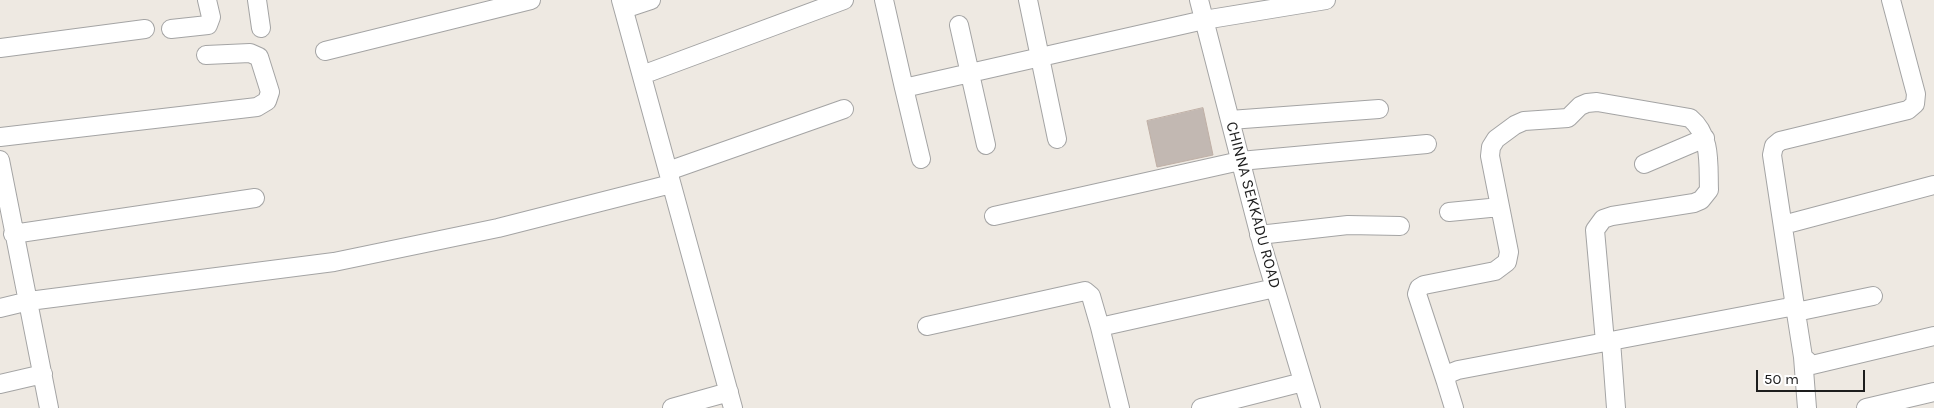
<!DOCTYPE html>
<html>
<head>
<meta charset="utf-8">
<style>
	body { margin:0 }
	#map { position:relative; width:1934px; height:408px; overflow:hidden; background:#eee9e2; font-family:Karla,sans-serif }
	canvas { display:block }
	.scale { position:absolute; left:1756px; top:370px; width:109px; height:22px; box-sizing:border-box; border:2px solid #1d1d1d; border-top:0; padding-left:6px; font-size:15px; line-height:18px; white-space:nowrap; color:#1d1d1d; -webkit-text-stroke:4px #fff; paint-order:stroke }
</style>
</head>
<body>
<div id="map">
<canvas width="1934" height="408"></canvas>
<div class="scale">50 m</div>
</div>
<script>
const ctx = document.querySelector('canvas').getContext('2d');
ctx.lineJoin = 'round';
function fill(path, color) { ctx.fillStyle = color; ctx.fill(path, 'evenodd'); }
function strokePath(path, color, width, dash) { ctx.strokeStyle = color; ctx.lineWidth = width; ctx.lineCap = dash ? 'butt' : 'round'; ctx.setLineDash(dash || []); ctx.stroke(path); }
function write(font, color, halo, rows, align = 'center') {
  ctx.font = font + ' Karla,sans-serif'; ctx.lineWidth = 4.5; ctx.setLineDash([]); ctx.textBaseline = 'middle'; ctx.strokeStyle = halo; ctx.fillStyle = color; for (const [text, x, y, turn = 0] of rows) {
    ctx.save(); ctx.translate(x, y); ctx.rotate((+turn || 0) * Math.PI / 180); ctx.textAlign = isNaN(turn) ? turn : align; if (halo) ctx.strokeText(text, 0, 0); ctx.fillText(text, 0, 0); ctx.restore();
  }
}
const building = new Path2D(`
	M1203,108L1213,155L1157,167L1147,121Z`);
fill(building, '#c2b8b2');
strokePath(building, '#bfafa5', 1);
const minor = new Path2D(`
	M257,0L261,28
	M621,0L733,408
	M884,0L904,88
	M1028,0L1057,139
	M1199,0L1263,248L1311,408
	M624,9L651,0
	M959,25L986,145
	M171,29L208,25L211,17L207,0
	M0,48L145,29
	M325,51L531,0
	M642,75L844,0
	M1230,120L1379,109
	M0,137L257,107L267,101L270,92L259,57L250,53L206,55
	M921,159L904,88L1204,20L1326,0
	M0,160L49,408
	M1644,164L1705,138
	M668,171L844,109
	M1449,212L1500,207
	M994,216L1240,161L1427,144
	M1783,225L1934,185
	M13,234L255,198
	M1259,235L1348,225L1400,226
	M1794,300L1803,357L1812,365L1934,336
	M0,308L29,301L334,262L498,228L671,184
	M1796,312L1873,296
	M927,326L1085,291L1091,296L1100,327
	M1611,341L1616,408
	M1803,357L1807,408
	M1446,382L1417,294L1419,288L1424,285L1495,271L1507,262L1509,252L1490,156L1491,147L1496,139L1515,125L1524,121L1568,118L1580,106L1587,103L1597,102L1690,118C1712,136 1708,165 1709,190L1701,200L1694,203L1612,216L1603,219L1595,230L1605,342
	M0,384L43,374
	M672,408L729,392
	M1120,408L1100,327L1275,288
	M1201,408L1303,382
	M1454,408L1446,382L1448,374L1458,370L1790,307L1794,300L1772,155L1774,146L1780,141L1908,110L1915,104L1916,94L1891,0
	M1866,408L1934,392`);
strokePath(minor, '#a4a4a4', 20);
strokePath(minor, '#fff', 18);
write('16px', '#1d1d1d', '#fff', [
	["CHINNA SEKKADU ROAD",1253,205,75]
]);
</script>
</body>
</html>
